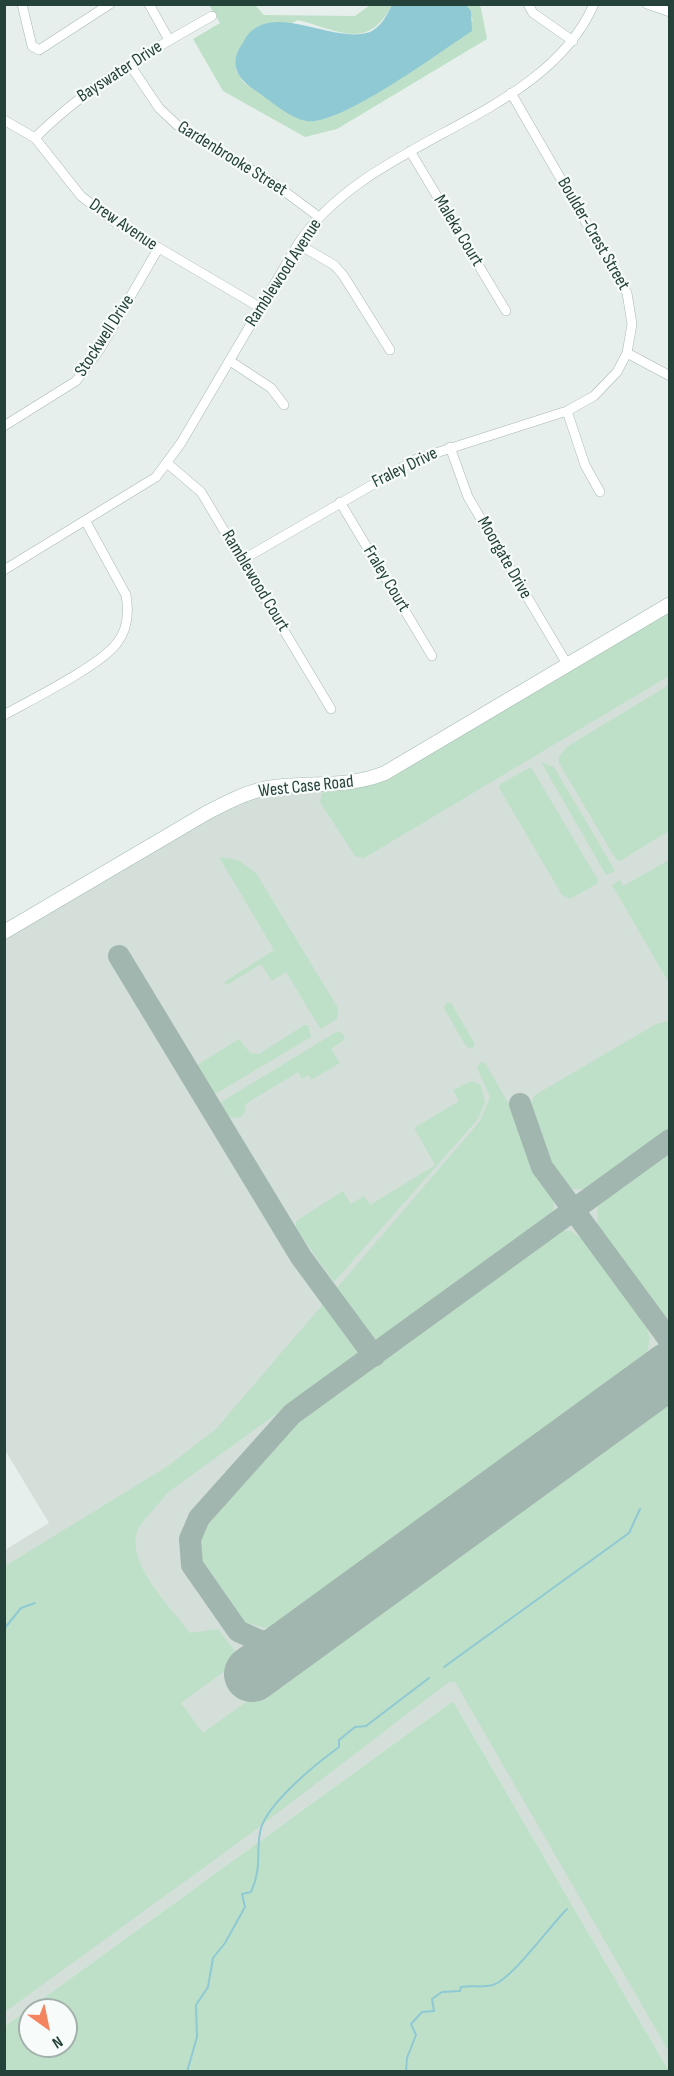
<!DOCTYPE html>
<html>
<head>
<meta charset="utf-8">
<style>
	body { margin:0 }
	#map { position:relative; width:674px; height:2076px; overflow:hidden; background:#e6efeb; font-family:"Sofia Sans Condensed",sans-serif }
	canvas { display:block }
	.frame { position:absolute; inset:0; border:6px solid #24423a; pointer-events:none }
	.north { position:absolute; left:18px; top:1998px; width:60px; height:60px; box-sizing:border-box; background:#f7fbf9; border:2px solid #a3b1ad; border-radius:50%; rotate:147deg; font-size:16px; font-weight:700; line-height:24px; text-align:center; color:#24423a }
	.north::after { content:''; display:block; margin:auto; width:21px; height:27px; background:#f4845f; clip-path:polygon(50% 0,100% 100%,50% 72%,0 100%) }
</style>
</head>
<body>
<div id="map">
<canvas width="674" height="2076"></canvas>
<div class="frame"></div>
<div class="north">N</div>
</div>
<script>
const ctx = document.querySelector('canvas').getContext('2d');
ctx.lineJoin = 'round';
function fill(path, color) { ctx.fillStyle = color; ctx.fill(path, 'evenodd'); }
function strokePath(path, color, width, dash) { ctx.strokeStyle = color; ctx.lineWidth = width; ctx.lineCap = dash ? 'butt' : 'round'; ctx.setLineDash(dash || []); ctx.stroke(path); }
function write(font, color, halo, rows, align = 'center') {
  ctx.font = font + ' "Sofia Sans Condensed",sans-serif'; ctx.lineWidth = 4.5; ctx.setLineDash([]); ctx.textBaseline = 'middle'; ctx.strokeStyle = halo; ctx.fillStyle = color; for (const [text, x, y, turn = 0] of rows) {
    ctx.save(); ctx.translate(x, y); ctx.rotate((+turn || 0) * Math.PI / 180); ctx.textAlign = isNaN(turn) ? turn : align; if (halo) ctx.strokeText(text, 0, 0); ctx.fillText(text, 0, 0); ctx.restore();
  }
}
fill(new Path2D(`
	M669,611V2071L453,1701L5,2026V1550L49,1523L5,1450V937L227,806L265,793L351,788Z`), '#d4dfda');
fill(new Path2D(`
	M209,5H255L264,15L355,16L370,5H392C368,51 340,31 298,20L237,52L236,70L243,82L305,121L473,20L466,5H479L481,8L487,39L337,129L305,137L223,91L193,39L220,23Z
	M669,610V676L364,858L355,856L320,802L322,793L351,788Z
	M669,685V831L620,861L615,858L559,763V756L568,746Z
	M541,762L554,767L611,864L615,871L606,875Z
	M531,767L598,880V883L570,899L562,895L499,788L500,784Z
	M219,857L238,860L256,873L338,1008L337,1019L321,1029L318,1025L286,972L272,981L261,964L227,985L224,982L274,950Z
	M669,860L670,861L669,983L612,885L620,880L623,886Z
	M446,1003H451L475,1044L473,1049L467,1047L464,1043L444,1008Z
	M669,1021V1129L588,1189H569C548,1173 520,1118 535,1095L656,1024Z
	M304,1025H308L311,1037L217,1093L213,1092L197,1065L239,1039L250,1053L259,1054Z
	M338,1031L343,1034L345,1039L331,1049L340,1063L311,1080L309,1075L302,1079L298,1072L244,1105L246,1109L241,1117L231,1118L226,1115L221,1102Z
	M481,1062L485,1063L512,1109L534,1167L554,1195V1208L550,1216L167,1493C159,1504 148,1514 140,1526C120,1558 171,1607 190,1633L218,1629L241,1659L181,1703L203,1733L669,1395V2052L455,1682H449L250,1834L5,2012V1566L168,1466L216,1429L480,1121L490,1097L477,1068Z
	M471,1081L481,1085L485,1102L478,1119L334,1282L296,1229V1221L343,1191L351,1204L364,1196L370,1205L435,1165L414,1128L459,1101L453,1090Z
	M669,1153V1319L657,1309L597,1224L598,1205Z
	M561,1231H571L583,1240L645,1324L650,1337L644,1367L286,1627L265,1628L244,1622L201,1563L199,1542L204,1529L291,1428Z
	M453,1701L669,2071H5V2026ZM30,2010H66V2046H30Z`), '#bfe0c8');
fill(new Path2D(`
	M392,5H466L471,11L472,31C441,51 339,127 306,121C290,118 272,102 259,93C244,83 231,73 237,53C239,48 244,42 246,37C274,0 333,45 370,32C381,27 387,15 392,5Z`), '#8ec9d4');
strokePath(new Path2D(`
	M4,1629L21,1608L35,1603
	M444,1667L629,1533L640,1509
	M187,2072L197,2037L196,2005L208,1987L213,1958L225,1943L245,1907L242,1894L251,1892C263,1866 255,1849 261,1828C269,1802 317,1763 339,1747V1740L355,1727L366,1726L429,1678
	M406,2072L407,2058L416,2035L411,2024L422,2012L434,2011L432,1999L442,1992L460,1991L461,1987C472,1985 482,1988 493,1985C513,1978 549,1927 567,1909`), '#8ec9d4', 2);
strokePath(new Path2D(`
	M119,956L301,1257L374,1356
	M520,1104L542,1167L670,1341
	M296,1642L260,1641L238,1631L192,1565L190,1539L199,1518L292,1414L670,1140`), '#a2b6b0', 22);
strokePath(new Path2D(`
	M252,1674L670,1370`), '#a2b6b0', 56);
const street = new Path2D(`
	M22,4L32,46L39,50L110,4
	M149,4L169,40
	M528,4L533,13L573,41
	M647,4L670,12
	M130,65L159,108L177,125L272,182L319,217
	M4,120L35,138L81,196L115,222L261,308
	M35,138C85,87 150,51 212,16
	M410,151L506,311
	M298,244L334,265L343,275L390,350
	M627,353L670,376
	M230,361L271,388L284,405
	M567,411L585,465L600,492
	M4,426L76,381L100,349L158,249
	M450,447L468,497L567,664
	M167,463L201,492L331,709
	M340,502L432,656
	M242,560L417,459L567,411L594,396L617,372L627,353L632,324L627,293L511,93
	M4,570L156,477L181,443L298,244C370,136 543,121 594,4
	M4,715C31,700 101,665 117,643C128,629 129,612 126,595L86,522`);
const secondary = new Path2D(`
	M4,932L208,812C230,801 250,790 274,787C312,782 348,788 385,773L670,604`);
strokePath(street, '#a8b8b2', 10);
strokePath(secondary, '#a4bbb3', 15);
strokePath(street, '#fff', 9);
strokePath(secondary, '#fff', 14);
write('18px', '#24423a', '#f7fbf9', [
	["Bayswater Drive",120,72,-33],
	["Gardenbrooke Street",232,159,32],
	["Drew Avenue",123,225,34],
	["Maleka Court",458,231,59],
	["Boulder-Crest Street",593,234,60],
	["Ramblewood Avenue",284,273,-57],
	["Stockwell Drive",105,336,-57],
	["Fraley Drive",405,468,-26],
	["Moorgate Drive",504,558,60],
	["Fraley Court",386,579,59],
	["Ramblewood Court",255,581,59],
	["West Case Road",306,787,-6]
]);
</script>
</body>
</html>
